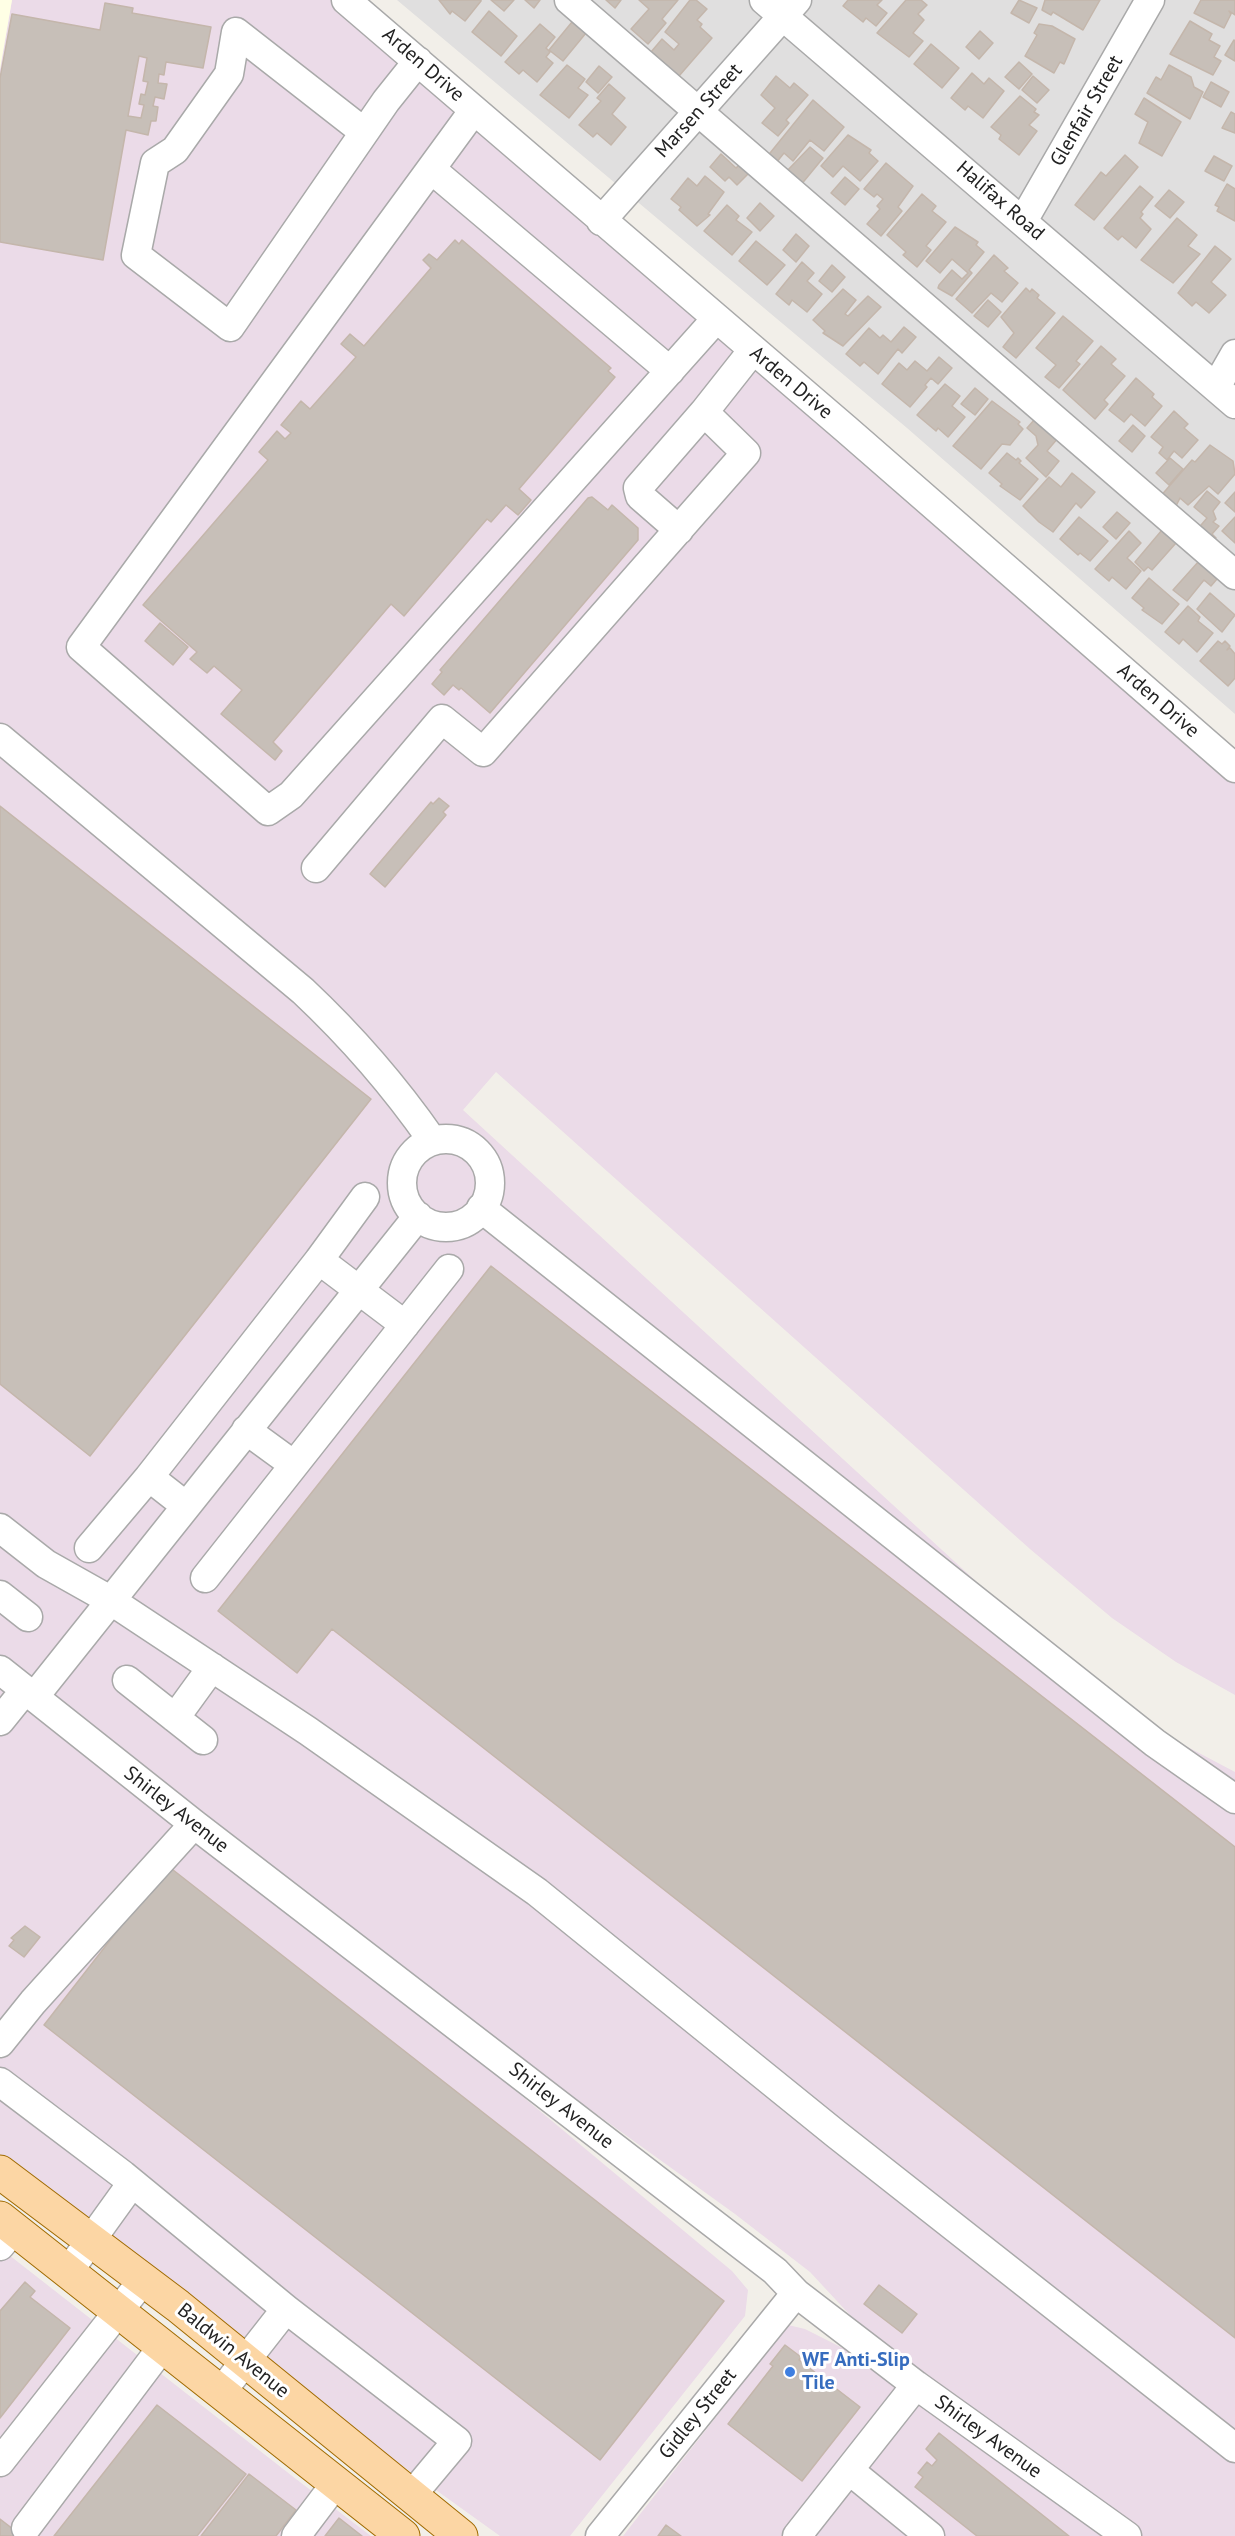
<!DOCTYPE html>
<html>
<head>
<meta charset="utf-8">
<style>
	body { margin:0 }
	canvas { display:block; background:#f2efe9 }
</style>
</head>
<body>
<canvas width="1235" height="2536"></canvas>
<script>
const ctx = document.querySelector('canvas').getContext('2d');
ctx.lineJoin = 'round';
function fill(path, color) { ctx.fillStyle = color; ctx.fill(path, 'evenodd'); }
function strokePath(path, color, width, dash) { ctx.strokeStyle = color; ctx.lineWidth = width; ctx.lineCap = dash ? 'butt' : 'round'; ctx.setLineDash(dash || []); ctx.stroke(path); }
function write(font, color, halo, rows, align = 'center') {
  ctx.font = font + ' "PT Sans",sans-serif'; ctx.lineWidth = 6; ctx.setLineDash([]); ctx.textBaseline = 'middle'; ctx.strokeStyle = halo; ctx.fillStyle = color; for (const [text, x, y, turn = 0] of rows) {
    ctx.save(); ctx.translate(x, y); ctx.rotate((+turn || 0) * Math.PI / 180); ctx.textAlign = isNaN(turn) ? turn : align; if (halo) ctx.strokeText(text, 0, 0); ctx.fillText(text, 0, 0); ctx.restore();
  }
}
fill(new Path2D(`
	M397,0H1235V714L907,428Z`), '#e0dfdf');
fill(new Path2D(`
	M12,0H346L1235,768V1695L1176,1662L1112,1618L1030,1549L496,1072L463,1110L1114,1708L1235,1772V2536H623L788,2325L805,2329L914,2384L810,2272L735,2214L204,1831L732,2271L748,2290L745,2316L570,2536H500L0,2177V69Z
	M0,2248L296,2479L371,2536H0Z`), '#ebdbe8');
fill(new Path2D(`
	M0,0H12L0,69Z`), '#ffffe5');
const building = new Path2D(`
	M439,0H481V1L465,21L452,11L450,14Z
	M491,0H514L504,11Z
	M525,0H540L534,8Z
	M606,0H621L615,8Z
	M639,0H678L662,19L666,23L648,44L631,29L649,9Z
	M690,0H696L707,9L697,20L702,24L700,27L712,38L679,76L651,52L662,39L674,50L679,44L665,32Z
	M848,0H882L877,5L887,13L876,26L866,18L863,22L843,6Z
	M906,0H921L927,5L918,14L924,20L913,33L923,41L909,57L877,33Z
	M1019,0L1037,8L1029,23L1011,13Z
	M1045,0H1100L1083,30L1053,12L1051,15L1042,10Z
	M1201,0H1235V15L1229,11L1231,14L1224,28L1194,13Z
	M105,3L133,8L132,13L211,27L203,68L166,62L164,75L159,74L158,83L167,84L164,99L155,97L153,106L158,107L156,121H151L148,135L126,130L103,260L0,242V78L12,14L100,30ZM139,56L147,58L143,81L148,82L145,95L141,94L139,104L144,105L141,118L128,116Z
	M489,11L517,36L501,56L472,32Z
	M1190,21L1212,34L1209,40L1220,46L1214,57L1221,61L1213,75L1170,54Z
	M572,22L586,33L563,61L549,50Z
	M540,24L555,37L546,48L550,52L546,57L553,63L537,82L523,70L519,74L505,62Z
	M1039,24L1052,26L1075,39L1064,64L1060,62L1054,73L1025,56L1037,35L1034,33Z
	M980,31L993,43L979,59L966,47Z
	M1234,40L1235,41V61L1225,55Z
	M931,44L959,68L942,88L914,64Z
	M1019,62L1032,74L1019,89L1005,77Z
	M567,65L585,79L578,88L588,95L569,118L540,95Z
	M1169,65L1191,77L1194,87L1203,92L1190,119L1147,93L1156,77L1161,80Z
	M599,66L612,77L598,93L586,82Z
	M972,73L984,84L989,78L1004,91L983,118L968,106L965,110L951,98Z
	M776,76L790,88L794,83L808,95L786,120L789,123L778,136L762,123L775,108L761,95Z
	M1033,76L1049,90L1037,103L1022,90Z
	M1211,82L1229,92L1221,107L1203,97Z
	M609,84L625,98L612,114L626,127L611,145L597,133L593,137L579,125L601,101L597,98Z
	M1020,96L1036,109L1034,112L1039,115L1029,125L1037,131L1019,155L999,139L1001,135L991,127Z
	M1144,98L1181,122L1162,156L1139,143L1148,122L1135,114Z
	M813,100L844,127L824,151L810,140L793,161L784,153L776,163L766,158Z
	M1231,112L1235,114V133L1222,128Z
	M848,135L871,150L869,153L878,161L860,181L843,166L833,177L821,166Z
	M810,147L823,158L800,186L784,174Z
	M721,154L736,168L740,164L750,172L737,185L729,177L725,181L710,167Z
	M1125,155L1138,167L1094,220L1075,205L1101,172L1106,176Z
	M1214,156L1232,166L1224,181L1205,171Z
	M886,163L913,186L898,207L902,211L881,236L867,224L880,209L877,206L883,199L877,194L874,197L864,189Z
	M705,176L724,192L708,214L710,215L697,226L679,210L681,207L671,199L688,178L697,186Z
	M845,177L859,189L845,205L831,193Z
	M1227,184L1235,189V221L1217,211L1219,207L1215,205Z
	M1140,186L1153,197L1141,212L1143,214L1140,218L1151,229L1136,248L1122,236L1118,240L1104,228Z
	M1169,190L1184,202L1170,218L1155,206Z
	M922,194L936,206L932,211L946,222L926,246L931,250L917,267L903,255L906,252L887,235Z
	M760,203L774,216L760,231L747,218Z
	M727,205L739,216L736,220L752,232L732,255L704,231Z
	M1177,218L1197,235L1188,246L1200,254L1173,283L1141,260Z
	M955,227L978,242L976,245L984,252L969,270L972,273L952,296L938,288L939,285L952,270L962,279L968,273L952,259L940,273L926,261Z
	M796,234L809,246L796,262L783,250Z
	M455,240L459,244L462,240L611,368L608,371L615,377L519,489L531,500L518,515L506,505L491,522L487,519L404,616L391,604L273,742L282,751L275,760L221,714L242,690L214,666L207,673L190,659L197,652L143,605L268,460L259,452L277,431L285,439L291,433L281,425L301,401L310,409L356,357L341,344L350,334L364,346L431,268L423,260L429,254L437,260Z
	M756,241L785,265L767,285L739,261Z
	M1215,246L1231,259L1211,282L1226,295L1209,313L1196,302L1192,306L1178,293Z
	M994,255L1008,268L1004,271L1018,283L1002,302L991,293L972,313L956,299Z
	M802,262L814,273L807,281L822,294L807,312L792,300L789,305L776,294Z
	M832,265L845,277L832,292L819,281Z
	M1026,288L1030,292L1032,289L1039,295L1037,298L1055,313L1016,358L1003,347L1014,333L1001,317Z
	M843,289L856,300L845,314L848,316L868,296L881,307L843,346L823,333L825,331L813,320Z
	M988,300L1001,312L988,327L974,316Z
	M1063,316L1093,341L1076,361L1080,364L1059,388L1045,377L1056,365L1036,348Z
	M904,327L916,337L902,353L898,349L878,374L864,362L860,366L846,354L869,328L880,338L883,335L891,342Z
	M1101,346L1116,359L1111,364L1125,376L1104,400L1108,404L1095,419L1063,390Z
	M939,357L952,368L938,384L931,378L925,385L927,387L910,407L882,384L899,363L907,370L915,361L927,371Z
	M1136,378L1154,394L1152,397L1162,406L1145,426L1131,414L1124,422L1109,410Z
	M945,384L960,396L952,406L965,417L948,437L938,428L936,431L917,415Z
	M975,388L988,399L975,415L961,404Z
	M992,401L1020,422L1018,424L1023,429L1010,445L1002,444L981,469L953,446Z
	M1174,411L1188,424L1184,428L1198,440L1182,458L1174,451L1167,460L1159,453L1163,447L1151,437Z
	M1035,419L1058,438L1047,451L1059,461L1046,477L1026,458L1038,445L1036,436L1027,428Z
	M1133,425L1145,436L1132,452L1119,441Z
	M1210,445L1233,461L1235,474L1218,494L1209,486L1188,505L1180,498L1174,510L1159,498L1192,460L1195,462Z
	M1007,453L1016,460L1018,458L1021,461L1019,463L1038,479L1020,500L1000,486L1002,484L989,473Z
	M1170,458L1183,469L1169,485L1156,473Z
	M1072,473L1095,492L1081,508L1076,503L1053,532L1039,522L1023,506L1049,477L1061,487Z
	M1207,491L1220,502L1213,511L1216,519L1213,522L1219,526L1212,534L1216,538L1211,543L1196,531L1207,518L1194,507Z
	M1235,492V512L1225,503Z
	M592,497L608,510L612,505L638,528V540L490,713L461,688L459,690L453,685L444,695L432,684L442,672L440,670L588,498Z
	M1117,512L1130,523L1116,539L1103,527Z
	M1079,517L1108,541L1090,561L1080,553L1078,555L1060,539Z
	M1235,517V543L1222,531Z
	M1162,530L1176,543L1152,570L1148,567L1144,571L1135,562Z
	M1129,531L1141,543L1127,558L1141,571L1126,589L1112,577L1109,581L1095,569Z
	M1199,561L1217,579L1211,586L1204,580L1187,601L1173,590Z
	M1149,578L1179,604L1162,624L1142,610L1144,608L1132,598Z
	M1210,593L1235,615L1222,632L1197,609Z
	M1188,606L1200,617L1198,621L1213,633L1197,652L1183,639L1179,644L1165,632Z
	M160,623L188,647L173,665L145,641Z
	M1218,641L1222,644L1225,641L1230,646L1227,650L1230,648L1235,654V678L1228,686L1200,661Z
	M439,798L449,806L443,812L446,815L385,887L370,874L431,802L433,804Z
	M0,806L371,1099L90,1456L0,1384Z
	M491,1266L1235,1847V2338L332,1629L297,1673L218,1611Z
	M168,1866L724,2301L600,2460L44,2025Z
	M25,1926L40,1937L24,1957L9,1946L14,1940L11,1938Z
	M25,2282L35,2291L30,2297L70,2328L0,2418V2311Z
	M879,2285L917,2314L902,2333L864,2304Z
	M785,2345L801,2357L799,2360L860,2407L802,2481L728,2424L773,2366L770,2364Z
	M157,2405L246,2474L197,2536H54Z
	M939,2433L1069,2536H977L915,2487L923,2477L918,2473L927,2462L932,2466L937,2460L926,2449Z
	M249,2474L296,2510L276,2536H201Z
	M339,2518L362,2536H325Z
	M0,2519L22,2536H0Z
	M666,2525L681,2536H658Z`);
fill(building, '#c7bfb8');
strokePath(building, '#c4b6ab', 1.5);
const minor = new Path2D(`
	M346,0L846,429L1235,768
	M569,0L1235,575
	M764,0L1235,404
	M474,110L81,647L268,811L291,795L716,319
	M364,132L236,32L229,74L175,150L155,163L136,255L230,327L386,101L418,61
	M431,169L670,371
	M601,221L797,0
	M1023,221L1150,0
	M1216,387L1235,354
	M679,530L640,496L638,488L704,412
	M0,738L303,991C353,1038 393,1084 432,1140
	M316,868L442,719L483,752L746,453L704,412L753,350
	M402 1183a44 44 0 1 1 88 0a44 44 0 1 1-88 0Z
	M481,1208L1155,1743L1235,1799
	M319,1260L365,1197
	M246,1430L294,1465
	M186,1506L149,1477L319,1260L405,1325
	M0,1528L46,1564L110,1600L308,1731L537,1892L836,2134L1235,2448
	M89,1548L149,1477
	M205,1578L449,1269
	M0,1595L28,1617
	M0,1670L194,1824L775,2271L796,2293L916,2385L1127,2536
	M127,1680L203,1740
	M34,1697L418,1216
	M175,1718L212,1667
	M0,1721L25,1690
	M0,2043L33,2002L194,1824
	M0,2082L123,2175L286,2309
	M0,2246L14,2229
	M68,2272L132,2183
	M221,2392L286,2309L457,2441L411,2496
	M0,2462L143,2280
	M849,2470L930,2536
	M26,2528L163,2346
	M296,2536L336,2483
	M600,2536L796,2293
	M797,2536L916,2385`);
const major = new Path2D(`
	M0,2172L178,2306L461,2536
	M0,2218L403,2536`);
strokePath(minor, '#a9a9a9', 31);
strokePath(major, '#a06b00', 35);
strokePath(minor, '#fff', 28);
strokePath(major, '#fcd6a4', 33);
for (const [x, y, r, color] of [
	[790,2372,6,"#3f7fe0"]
]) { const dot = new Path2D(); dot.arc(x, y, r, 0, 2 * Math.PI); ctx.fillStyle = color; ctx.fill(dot); strokePath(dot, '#fff', 2); }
write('20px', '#222', '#fff', [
	["Arden Drive",423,65,41],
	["Marsen Street",699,111,-48],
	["Glenfair Street",1087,111,-60],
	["Halifax Road",1000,201,41],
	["Arden Drive",791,383,40],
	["Arden Drive",1158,701,41],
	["Shirley Avenue",176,1810,38],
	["Shirley Avenue",561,2106,38],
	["Baldwin Avenue",233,2351,39],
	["Gidley Street",698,2414,-51],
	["Shirley Avenue",988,2437,36]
]);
write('bold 20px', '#366cbe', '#fff', [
	["WF Anti-Slip",802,2360],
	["Tile",802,2383]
], 'left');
</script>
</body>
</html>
